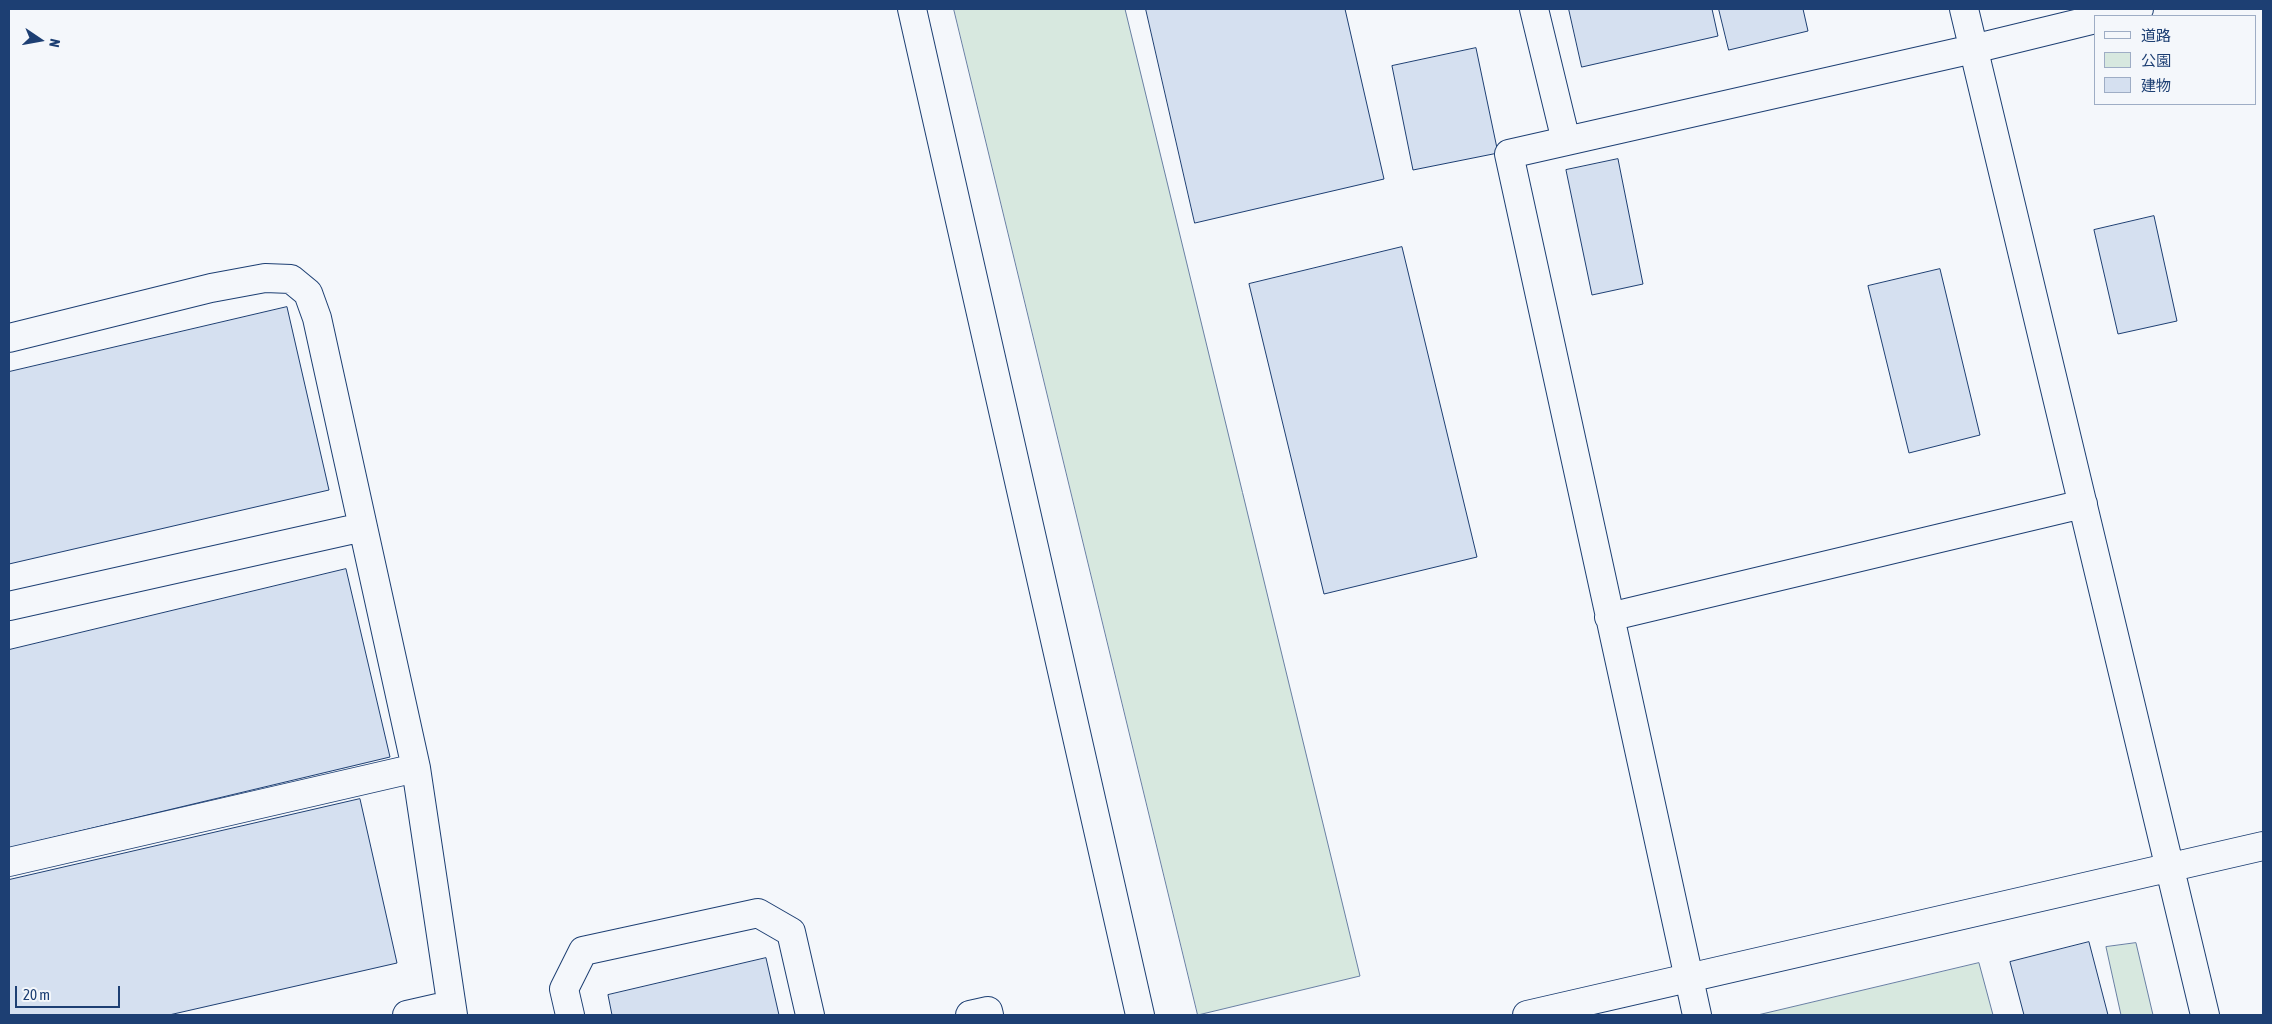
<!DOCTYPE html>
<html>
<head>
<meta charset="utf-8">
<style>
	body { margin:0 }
	#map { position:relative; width:2272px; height:1024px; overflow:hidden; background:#f4f7fb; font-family:"Asap Condensed","Noto Sans JP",sans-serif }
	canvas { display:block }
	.frame { position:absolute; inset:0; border:10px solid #1d3f73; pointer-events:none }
	.legend { position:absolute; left:2094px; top:15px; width:162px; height:90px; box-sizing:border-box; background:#f4f7fb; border:1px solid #9eadc5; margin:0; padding:6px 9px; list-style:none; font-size:15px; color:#1d3f73 }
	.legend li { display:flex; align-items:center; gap:10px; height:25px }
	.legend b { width:25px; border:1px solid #9eadc5 }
	.north { position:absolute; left:15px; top:15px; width:50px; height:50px; -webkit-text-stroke:4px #f4f7fb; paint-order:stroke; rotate:102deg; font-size:14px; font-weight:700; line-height:20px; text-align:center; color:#1d3f73 }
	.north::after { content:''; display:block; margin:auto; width:18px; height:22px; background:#1d3f73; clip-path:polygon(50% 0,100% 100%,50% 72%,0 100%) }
	.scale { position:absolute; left:15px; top:986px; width:105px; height:22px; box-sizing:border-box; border:2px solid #1d3f73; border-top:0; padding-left:6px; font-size:15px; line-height:18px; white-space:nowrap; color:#1d3f73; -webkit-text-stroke:4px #f4f7fb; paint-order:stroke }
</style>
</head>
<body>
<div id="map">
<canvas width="2272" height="1024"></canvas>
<div class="frame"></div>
<ul class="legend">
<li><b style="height:6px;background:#f4f7fb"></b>道路</li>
<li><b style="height:14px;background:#d7e8df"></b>公園</li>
<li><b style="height:14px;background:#d5e0f0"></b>建物</li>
</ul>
<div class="north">N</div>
<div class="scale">20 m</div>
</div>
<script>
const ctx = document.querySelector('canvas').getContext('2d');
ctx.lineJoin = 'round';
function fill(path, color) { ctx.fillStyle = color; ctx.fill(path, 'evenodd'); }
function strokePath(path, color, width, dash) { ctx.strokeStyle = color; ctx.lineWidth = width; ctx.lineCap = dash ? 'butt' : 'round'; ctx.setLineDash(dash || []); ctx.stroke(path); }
const green = new Path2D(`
	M954,9H1125L1360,976L1198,1015Z
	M2136,943L2153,1015H2121L2106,947Z
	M1979,963L1993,1015H1758Z`);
fill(green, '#d7e8df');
strokePath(green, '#687fa3', 1);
const building = new Path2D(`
	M1146,9H1345L1384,179L1195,223Z
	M1569,9H1712L1718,36L1582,67Z
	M1719,9H1803L1808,31L1729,50Z
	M1476,48L1498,153L1413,170L1392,66Z
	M1618,159L1643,284L1592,295L1566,170Z
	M2154,216L2177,321L2118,334L2094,230Z
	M1402,247L1477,557L1324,594L1249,284Z
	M1940,269L1980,435L1909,453L1868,286Z
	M287,307L329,490L9,564V372Z
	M346,569L390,757L9,848V650Z
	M360,799L397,963L169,1015H9V880Z
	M2089,942L2108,1015H2024L2010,962Z
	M766,958L779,1015H612L608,995Z`);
fill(building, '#d5e0f0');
strokePath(building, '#1d3f73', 1);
const minor = new Path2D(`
	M912,9L1140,1015
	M1534,9L1566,141
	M1964,9L2205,1015
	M2108,16L2139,9
	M9,338L211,288L265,278L291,279L308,293L317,318L416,768L453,1015
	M9,606L363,527
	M1609,617L2083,504
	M9,862L416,768
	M407,1015L451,1005
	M570,1015L564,989L583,951L758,913L791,932L810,1015
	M970,1015L988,1011L989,1015
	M1527,1015L2263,846
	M1697,1015L1509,154L1973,49L2096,19`);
strokePath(minor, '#1d3f73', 30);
strokePath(minor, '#f4f7fb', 28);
</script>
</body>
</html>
